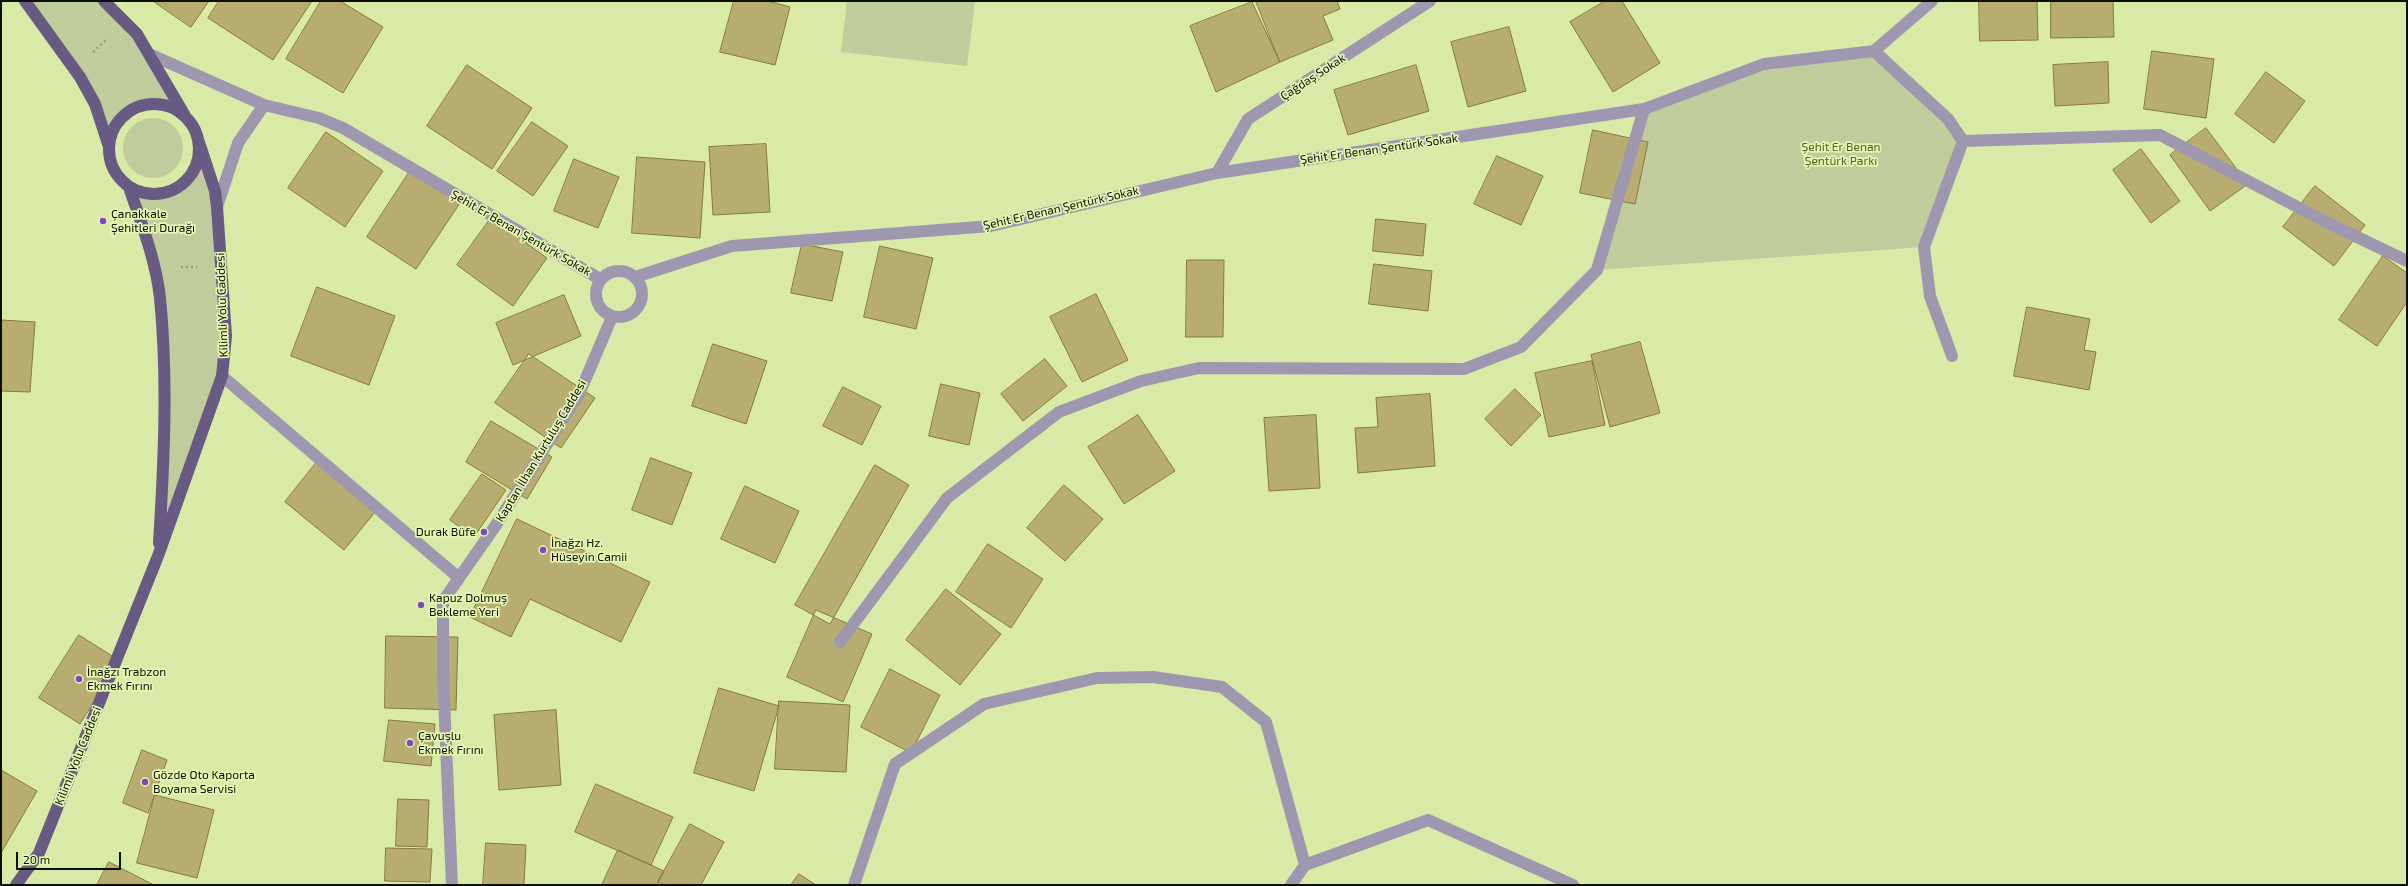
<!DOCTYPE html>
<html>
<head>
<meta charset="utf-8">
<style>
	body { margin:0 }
	#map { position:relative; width:2408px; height:886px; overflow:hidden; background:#d9eaa6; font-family:"Exo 2",sans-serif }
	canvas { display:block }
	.frame { position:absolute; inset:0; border:2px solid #0a0f00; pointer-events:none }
	.scale { position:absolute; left:16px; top:852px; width:105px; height:18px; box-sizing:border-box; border:2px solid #0a0f00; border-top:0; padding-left:5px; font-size:12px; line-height:14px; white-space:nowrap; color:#0a0f00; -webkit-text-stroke:3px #e6f7b3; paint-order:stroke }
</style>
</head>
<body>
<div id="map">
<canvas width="2408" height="886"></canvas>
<div class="frame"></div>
<div class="scale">20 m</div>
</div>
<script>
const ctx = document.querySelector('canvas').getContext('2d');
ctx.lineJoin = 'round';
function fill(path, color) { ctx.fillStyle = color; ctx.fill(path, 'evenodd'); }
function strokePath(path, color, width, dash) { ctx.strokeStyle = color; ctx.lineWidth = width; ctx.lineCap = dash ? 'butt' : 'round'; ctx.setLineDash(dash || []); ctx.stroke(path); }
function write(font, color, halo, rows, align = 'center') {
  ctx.font = font + ' "Exo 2",sans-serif'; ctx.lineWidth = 3.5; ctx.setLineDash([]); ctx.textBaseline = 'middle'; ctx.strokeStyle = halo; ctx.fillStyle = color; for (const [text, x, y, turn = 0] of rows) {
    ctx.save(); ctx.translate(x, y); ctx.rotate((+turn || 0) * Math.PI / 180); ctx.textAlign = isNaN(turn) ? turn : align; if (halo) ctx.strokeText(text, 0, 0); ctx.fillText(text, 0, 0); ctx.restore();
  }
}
fill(new Path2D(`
	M25,1H104L137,34L175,108C144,99 126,107 111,135Z
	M847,1H975L967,66L841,52Z
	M1874,51L1963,141L1924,247L1597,270L1644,109L1764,64Z
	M123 148a30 30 0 1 1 60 0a30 30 0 1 1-60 0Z
	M199,156L215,191L225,360L158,556L160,297L129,187C134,189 140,193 146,194C173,200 191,179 199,156Z`), '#c0cc9c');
const building = new Path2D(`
	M153,1H209L191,27Z
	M219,1H312L273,60L208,18Z
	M321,1H340L383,27L343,93L286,59Z
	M734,1H768L790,7L775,65L720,52Z
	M1256,1H1337L1340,9L1323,16L1333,40L1280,62Z
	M1605,1H1622L1660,63L1613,92L1570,22Z
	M1979,1H2037L2038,40L1980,41Z
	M2051,1H2113L2114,37L2051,38Z
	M1252,2L1280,62L1216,92L1190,26Z
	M1509,27L1526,91L1468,107L1451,42Z
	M2152,51L2214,59L2206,118L2144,109Z
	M2108,62L2109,103L2055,106L2053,65Z
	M467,65L532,108L492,169L427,126Z
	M1416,65L1429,111L1348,135L1334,90Z
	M2266,72L2305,101L2274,143L2235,114Z
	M532,122L568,146L533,196L497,171Z
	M2206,128L2248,184L2210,211L2170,155Z
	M1593,130L1648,142L1635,204L1580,193Z
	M326,132L383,171L345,227L288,188Z
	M766,144L770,212L713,215L709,147Z
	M2141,149L2180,201L2151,223L2113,170Z
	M1497,156L1543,176L1521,225L1474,204Z
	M637,157L705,162L700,238L632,233Z
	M574,159L619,177L598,228L554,211Z
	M410,171L460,203L416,269L367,237Z
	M2315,186L2365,225L2334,266L2283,227Z
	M491,218L547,258L513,306L457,265Z
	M1376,219L1426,224L1423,256L1373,251Z
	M802,244L843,252L832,301L791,293Z
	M880,246L933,258L916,329L864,317Z
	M2383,256L2407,273V302L2377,346L2339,320Z
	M1187,260H1224L1223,337H1186Z
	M1374,264L1432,271L1428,311L1369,304Z
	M317,287L395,316L369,385L291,356Z
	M1096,294L1128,360L1082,382L1050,317Z
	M564,295L581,336L513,365L496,323Z
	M2027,307L2090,319L2084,350L2096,352L2089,390L2014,376Z
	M1,320L35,322L30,392L1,391Z
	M1640,342L1660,413L1610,427L1591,355Z
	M713,344L767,361L746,424L692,406Z
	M529,354L595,398L561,448L495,403Z
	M1045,359L1067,386L1023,421L1001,394Z
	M1592,361L1605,425L1549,437L1535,373Z
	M941,384L980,393L969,445L929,436Z
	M843,387L881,406L862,445L823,426Z
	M1515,389L1541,415L1511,446L1485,419Z
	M1430,394L1435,466L1358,473L1355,428L1378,427L1376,398Z
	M1138,415L1175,471L1124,504L1088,447Z
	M1316,415L1320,488L1269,491L1264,418Z
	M491,421L552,457L527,499L466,462Z
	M320,458L380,506L344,550L285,502Z
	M651,458L692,473L672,525L632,510Z
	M875,465L909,485L830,624L795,605Z
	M482,474L506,490L474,537L450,520Z
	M1064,485L1103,519L1065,561L1027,528Z
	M745,486L799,511L775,563L721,539Z
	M517,519L650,582L621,642L530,599L511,637L470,617Z
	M988,544L1043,579L1011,628L956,592Z
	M946,589L1001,634L960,685L906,640Z
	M816,610L872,634L843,702L787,677Z
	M79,635L120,661L80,724L39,698Z
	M386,636L458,637L456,710L385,708Z
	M890,669L940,695L911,753L861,727Z
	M719,688L779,706L754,791L694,773Z
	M779,701L850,705L846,772L775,769Z
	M556,710L561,785L499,790L494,715Z
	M389,720L435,724L431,766L384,761Z
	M142,750L167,760L148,813L123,803Z
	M1,770L37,791L1,853Z
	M596,784L673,817L651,865L575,832Z
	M155,795L214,810L197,878L137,863Z
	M398,799L429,800L427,847L396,846Z
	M690,824L724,842L701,885H665L658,882Z
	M486,843L526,845L524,885H483Z
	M386,848L432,849L430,882L385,881Z
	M618,850L664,871L657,885H602Z
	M109,862L154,885H97Z
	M799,874L816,885H791Z`);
fill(building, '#b7ad70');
strokePath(building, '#867a36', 1);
strokePath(new Path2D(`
	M93,52L107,39
	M181,267H197`), '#94a16e', 2.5, [2, 3]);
strokePath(new Path2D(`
	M1874,51L1948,119L1963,141
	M149,54L264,105L319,118L343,128L600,279
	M1963,141L2160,135L2330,224L2407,261
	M1217,173L1248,119L1430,1
	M217,207L238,143L264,105
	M596 294a23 23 0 1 1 46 0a23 23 0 1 1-46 0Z
	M635,277L732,246L991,226L1217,173L1644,109L1764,64L1874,51L1932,1
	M1952,356L1930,296L1924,247L1963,141
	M222,376L459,578
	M840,642L947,498L1059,412L1141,381L1199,368L1464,369L1521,347L1597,270L1644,109
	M452,885L443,675V601L496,525L580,392L612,317
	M854,885L895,764L984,704L1097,678L1153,677L1222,687L1266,722L1305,865
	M1291,885L1305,865L1428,820L1573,885`), '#9f97b0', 12);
strokePath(new Path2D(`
	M25,1L80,77L95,104L108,144
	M104,1L137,34L184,114
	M109 149a45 45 0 1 1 90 0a45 45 0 1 1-90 0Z
	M129,187C141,223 156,260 160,298C168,379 164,462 159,543
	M16,885L39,853L158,556L222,376L226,336L217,207L215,191L199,142`), '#695a84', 12);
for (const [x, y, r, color] of [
	[103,221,4,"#7b48bf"],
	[484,532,4,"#7b48bf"],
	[543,550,4,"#7b48bf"],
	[421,605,4,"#7b48bf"],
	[79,679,4,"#7b48bf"],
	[410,743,4,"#7b48bf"],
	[145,782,4,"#7b48bf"]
]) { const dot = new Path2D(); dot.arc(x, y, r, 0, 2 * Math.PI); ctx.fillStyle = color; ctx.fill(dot); strokePath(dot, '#e6f7b3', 1.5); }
write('12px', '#0a0f00', '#e6f7b3', [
	["Çağdaş Sokak",1313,77,-33],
	["Şehit Er Benan Şentürk Sokak",1379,149,-8],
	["Şehit Er Benan Şentürk Sokak",1061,208,-13],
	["Şehit Er Benan Şentürk Sokak",521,233,30],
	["Kilimli Yolu Caddesi",222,305,-92],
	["Kaptan İlhan Kurtuluş Caddesi",541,451,-59],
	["Kilimli Yolu Caddesi",78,756,-68]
]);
write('12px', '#525f1f', '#e6f7b3', [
	["Şehit Er Benan",1841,147],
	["Şentürk Parkı",1841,161]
]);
write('12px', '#0a0f00', '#e6f7b3', [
	["Çanakkale",111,214],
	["Şehitleri Durağı",111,228],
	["Durak Büfe",476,532,"right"],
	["İnağzı Hz.",551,543],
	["Hüseyin Camii",551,557],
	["Kapuz Dolmuş",429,598],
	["Bekleme Yeri",429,612],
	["İnağzı Trabzon",87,672],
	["Ekmek Fırını",87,686],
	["Çavuşlu",418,736],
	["Ekmek Fırını",418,750],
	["Gözde Oto Kaporta",153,775],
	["Boyama Servisi",153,789]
], 'left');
</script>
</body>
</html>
